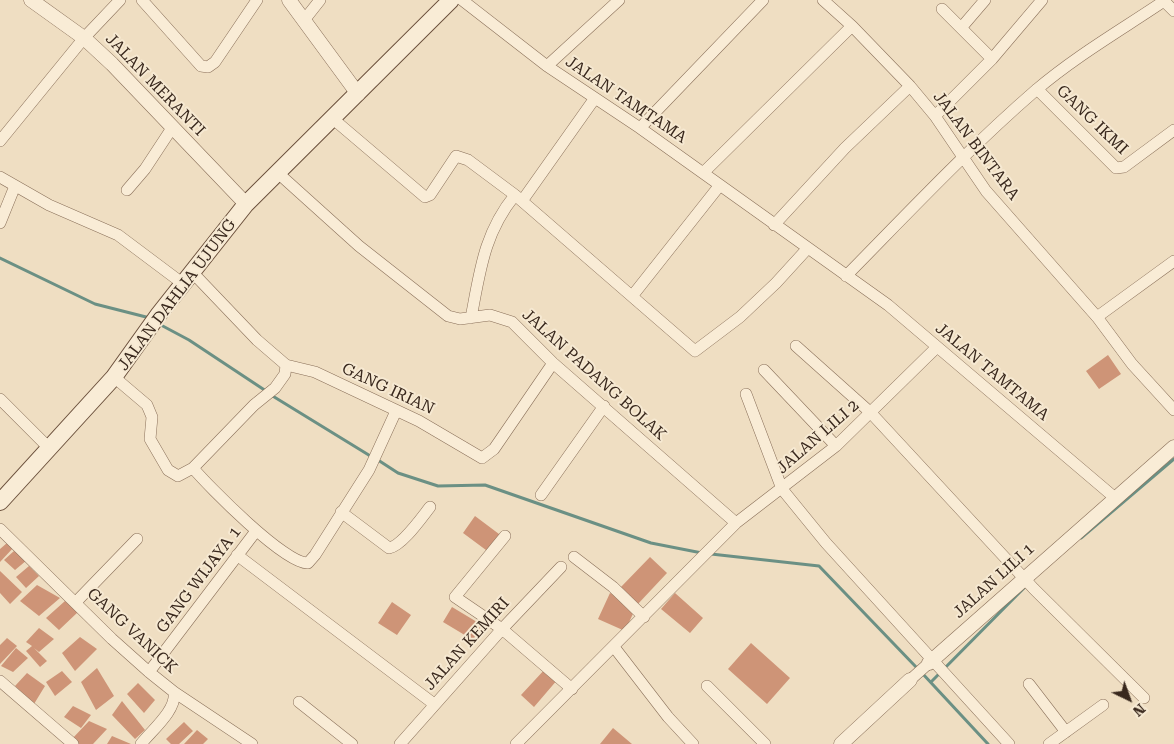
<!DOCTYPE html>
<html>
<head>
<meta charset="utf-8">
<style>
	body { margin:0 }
	#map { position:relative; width:1174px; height:744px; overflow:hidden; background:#efdec2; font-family:"Roboto Serif",serif }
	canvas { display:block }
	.north { position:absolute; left:1104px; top:674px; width:50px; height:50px; -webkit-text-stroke:4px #f6e9d2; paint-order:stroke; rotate:138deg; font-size:14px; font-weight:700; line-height:20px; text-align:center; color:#39281d }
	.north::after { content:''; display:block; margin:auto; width:18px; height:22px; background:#39281d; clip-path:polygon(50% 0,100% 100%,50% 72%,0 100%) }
</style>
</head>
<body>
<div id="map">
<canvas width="1174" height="744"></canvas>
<div class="north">N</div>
</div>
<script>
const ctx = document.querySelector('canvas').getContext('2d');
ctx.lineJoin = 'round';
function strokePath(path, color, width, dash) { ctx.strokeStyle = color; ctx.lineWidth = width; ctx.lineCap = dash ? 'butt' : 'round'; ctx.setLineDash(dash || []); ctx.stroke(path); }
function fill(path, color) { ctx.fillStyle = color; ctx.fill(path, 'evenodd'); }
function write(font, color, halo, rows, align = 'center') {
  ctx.font = font + ' "Roboto Serif",serif'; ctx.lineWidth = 4; ctx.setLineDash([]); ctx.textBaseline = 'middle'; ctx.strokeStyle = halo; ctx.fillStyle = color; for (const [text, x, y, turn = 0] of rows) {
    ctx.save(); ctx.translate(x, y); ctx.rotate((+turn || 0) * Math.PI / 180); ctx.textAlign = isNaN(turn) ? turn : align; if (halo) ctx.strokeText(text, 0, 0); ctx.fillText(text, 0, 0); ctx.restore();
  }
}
strokePath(new Path2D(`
	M0,258L95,304L150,318
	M159,324L189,340L266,391
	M271,395L372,457
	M378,460L398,473L438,486L485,485L651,543L702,553
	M1081,538L1174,459
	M711,554L819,566L917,668
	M922,673L988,744
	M931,682L1024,588`), '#6b9084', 3);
fill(new Path2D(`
	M1108,355L1121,374L1099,389L1086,371Z
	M475,516L503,537L490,553L463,533Z
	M7,543L14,547L0,562V549Z
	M14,551L27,560L15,570L4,560Z
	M650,557L667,573L637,605L620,588Z
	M29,566L39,576L26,588L16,577Z
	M0,571L22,592L10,604L0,593Z
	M37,585L60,598L39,616L20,601Z
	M610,593L637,605L625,631L598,619Z
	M675,593L703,618L690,633L661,609Z
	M65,601L78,612L59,630L46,618Z
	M392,602L411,615L397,635L378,623Z
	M452,607L482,625L473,640L443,622Z
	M39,628L54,639L39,652L34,648L47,661L40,667L26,651L32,646L26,642Z
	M80,637L97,649L75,671L62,653Z
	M7,638L17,646L0,664V645Z
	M751,643L790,678L767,704L728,669Z
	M16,648L28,658L13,672L1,666Z
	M97,668L114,696L96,710L81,682Z
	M546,668L558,679L534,707L521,695Z
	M62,671L72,682L55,696L46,682Z
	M27,673L45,686L34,704L15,686Z
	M138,683L155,700L144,713L127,694Z
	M122,701L145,730L135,739L112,715Z
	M73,706L91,715L81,728L64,717Z
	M89,721L107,729L93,744H76L71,740Z
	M184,722L193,731L179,744H171L166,739Z
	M613,728L632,744H600Z
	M197,730L208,739L203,744H184Z
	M112,736L131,744H107Z`), '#ce9477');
const minor = new Path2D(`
	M142,0L201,66L208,67L215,62L257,0
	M462,0L547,66L640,128L888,305L1114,497
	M823,0L852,26L910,86L935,116L986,191L1097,317L1132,364L1174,410
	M1163,0L1174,11
	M942,9L992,59
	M305,19L320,0
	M961,28L985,0
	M547,66L619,0
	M1037,89L1116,168L1124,167L1174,130
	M935,116L992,59L1042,0
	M332,118L425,197L430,195L456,156L468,160L515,195L695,351L740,317L776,283L807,249
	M640,128L763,0
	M0,141L84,38L120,0
	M278,173L359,246L448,316L460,319L490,315L512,322L553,363L736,523
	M703,173L852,26
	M0,177L49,205L118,235L182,283
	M127,190L145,169L172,128
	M522,201L595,98
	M0,223L15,186
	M774,225L845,148L910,86
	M193,273L257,340L286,365L315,372L419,421L482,458L494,449L553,363
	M846,276C908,213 969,148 1036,90C1076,56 1121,30 1164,1
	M633,295L720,185
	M1097,317L1174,261
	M471,318C480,271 484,233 515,195
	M796,346L871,413L1034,589L1144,698
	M764,370L836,446
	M114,377L147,405L152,417L150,439L168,470L178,476L193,468L254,405L275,388L285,374L286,365
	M746,394L782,489L826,543L1009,744
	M0,399L48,447
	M193,468C208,486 286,565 308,563L315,555L369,470L396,411
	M541,495L604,406
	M341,512L389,548C402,546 422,517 430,507
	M0,529L112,639L149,672L174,692L252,744
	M505,536L455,597L502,629L572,689
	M237,555L434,704
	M574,557L613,587L644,617
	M76,602L137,539
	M614,647L668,717L693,744
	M149,672L256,531
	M910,680L929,663
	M0,681L73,744
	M1029,684L1066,732
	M707,686L765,744
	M299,702L352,744
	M141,744C152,730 177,710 174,692
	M400,744L502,629L561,567
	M516,744L736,523L836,446L937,347
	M1049,744L1103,705`);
const tertiary = new Path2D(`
	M31,0L84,38L112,64L246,204
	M289,0L358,94
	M929,663L1174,447
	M841,744L910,680`);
const secondary = new Path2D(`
	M0,502L114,377L159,314L246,204L451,0`);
strokePath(minor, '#896f59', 12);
strokePath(tertiary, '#896f59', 15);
strokePath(secondary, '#6b503c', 18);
strokePath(minor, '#f9ecd6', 11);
strokePath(tertiary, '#f9ecd6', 14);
strokePath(secondary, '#f9ecd6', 16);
write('16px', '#39281d', '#f6e9d2', [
	["JALAN MERANTI",155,85,46],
	["JALAN TAMTAMA",626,100,34],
	["GANG IKMI",1092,120,44],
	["JALAN BINTARA",976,146,53],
	["JALAN DAHLIA UJUNG",177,295,-53],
	["JALAN TAMTAMA",992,372,40],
	["JALAN PADANG BOLAK",594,375,42],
	["GANG IRIAN",388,389,25],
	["JALAN LILI 2",818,437,-41],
	["GANG WIJAYA 1",199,580,-53],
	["JALAN LILI 1",994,581,-42],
	["GANG VANICK",132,631,43],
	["JALAN KEMIRI",467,644,-48]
]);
</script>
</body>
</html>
